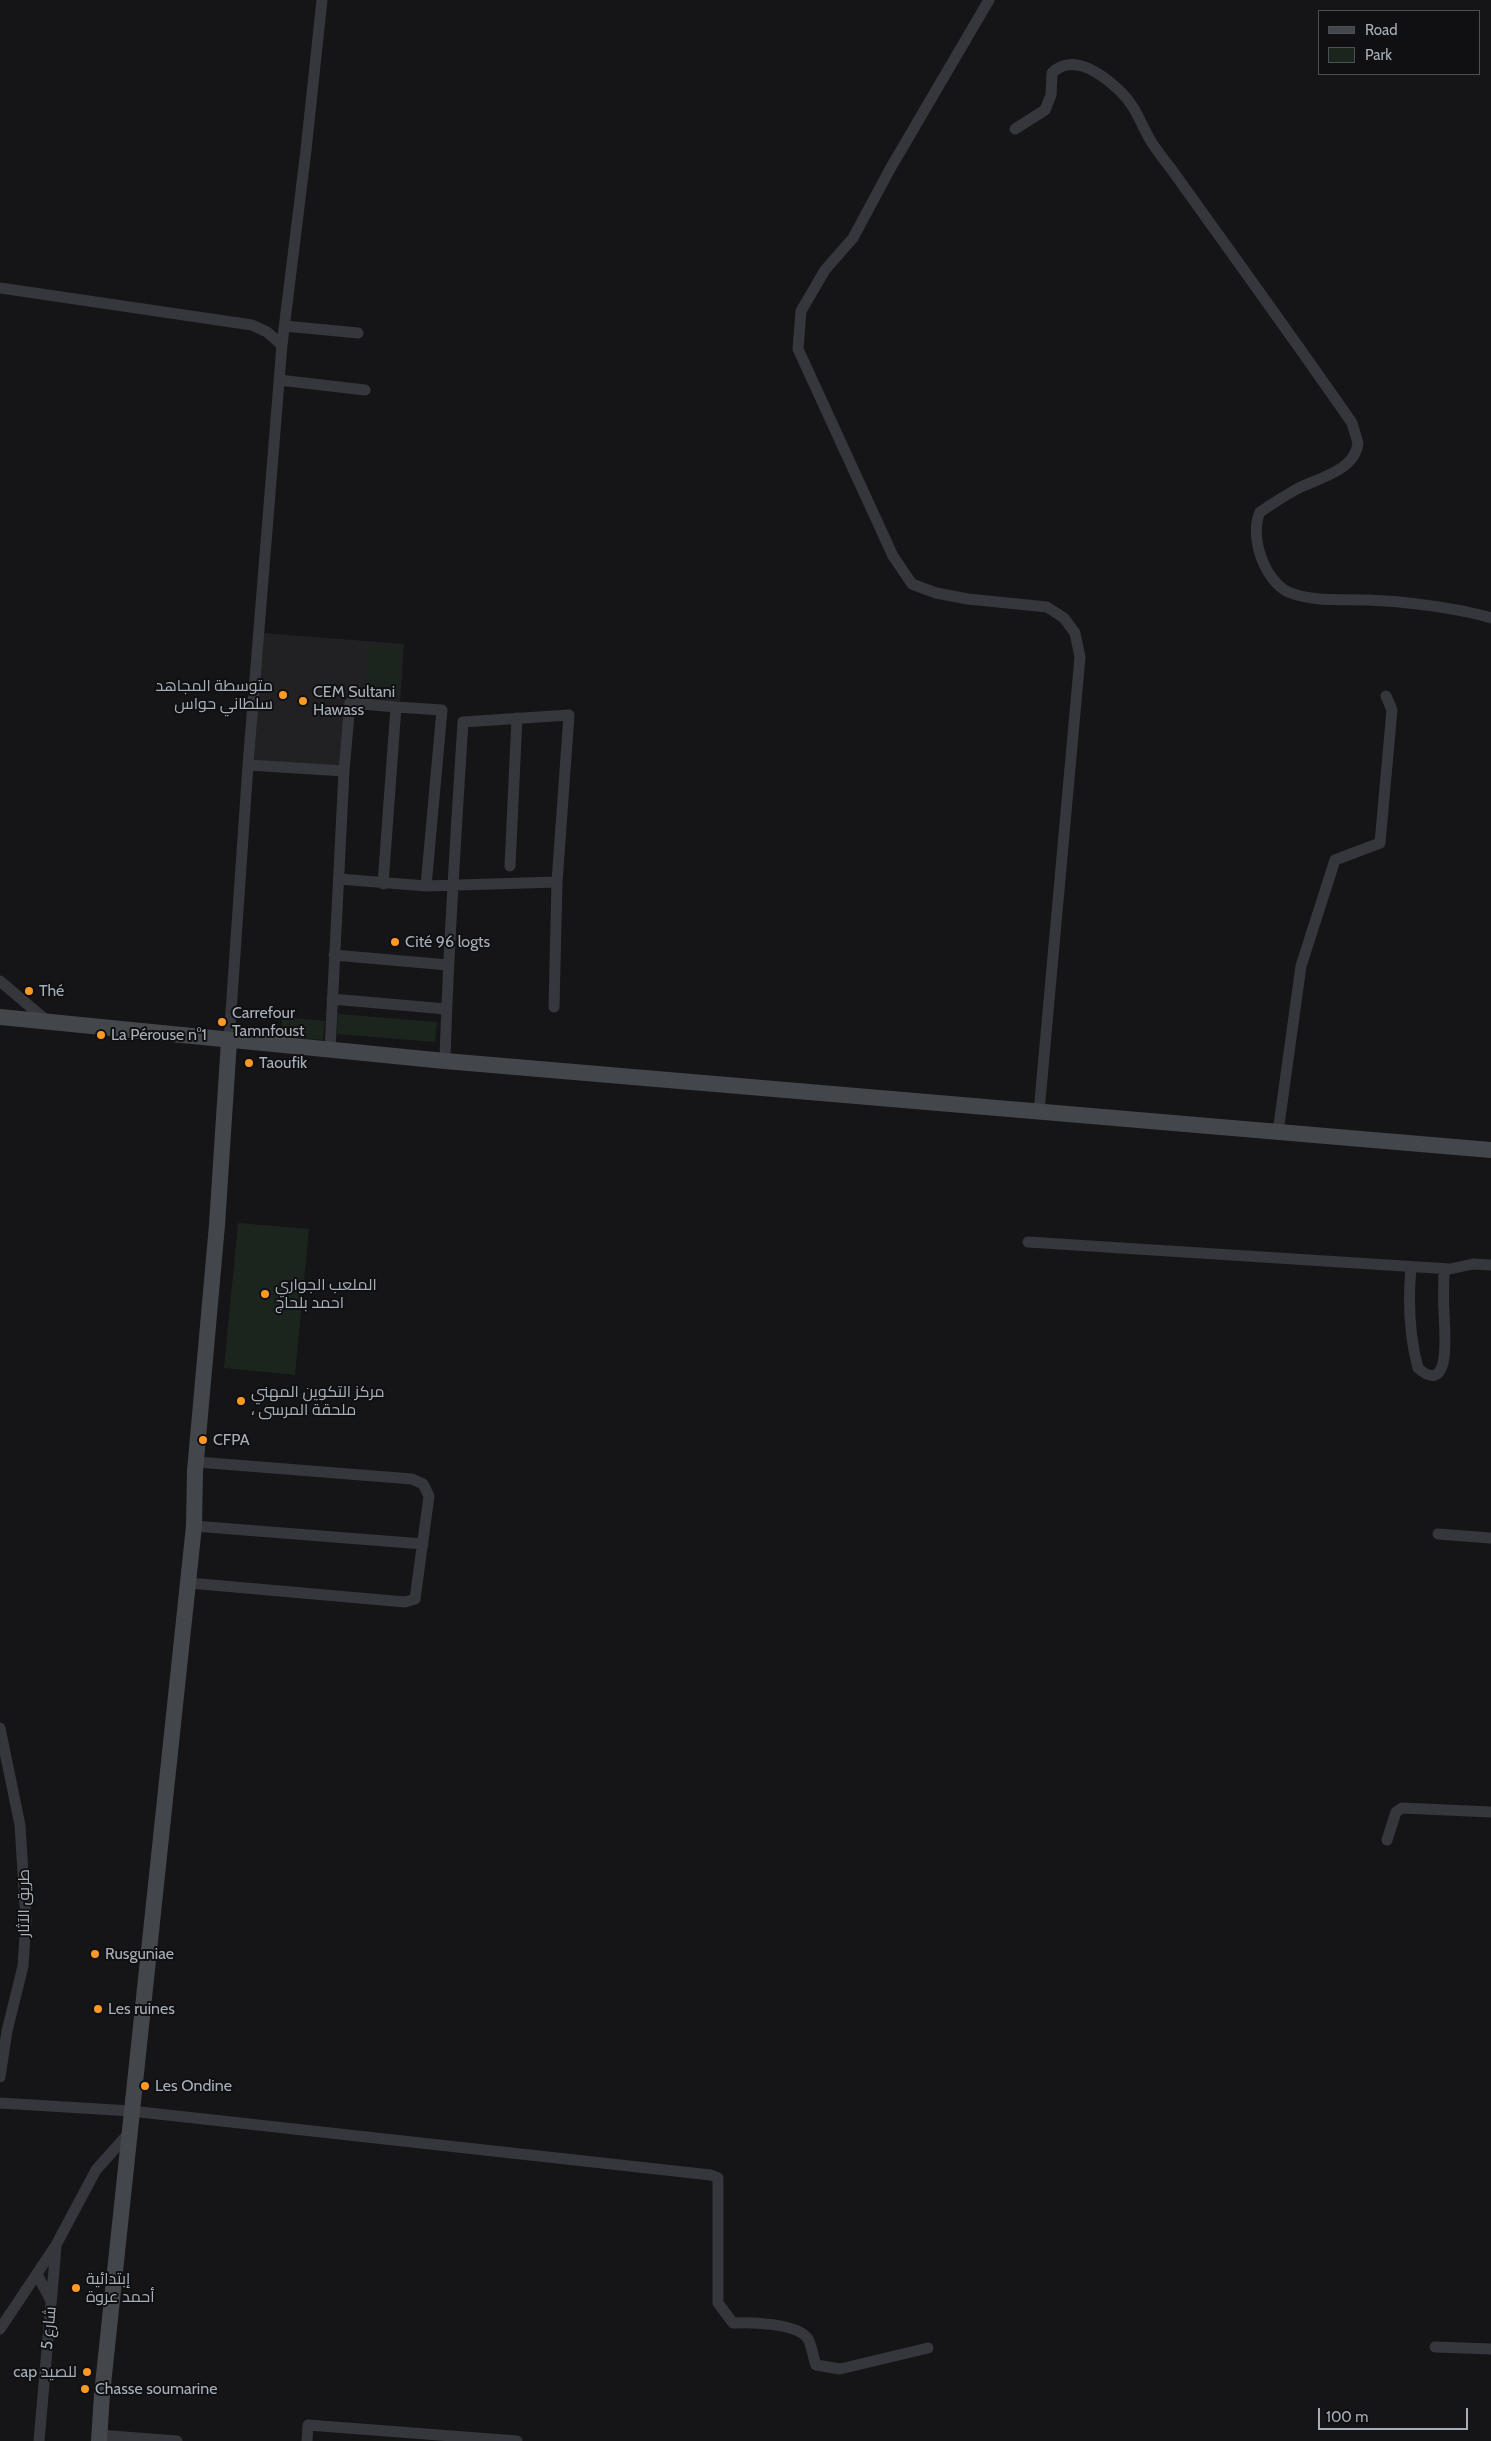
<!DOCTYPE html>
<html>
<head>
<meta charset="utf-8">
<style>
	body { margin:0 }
	#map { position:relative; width:1491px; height:2441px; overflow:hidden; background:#151517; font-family:Cabin,sans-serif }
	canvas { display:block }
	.legend { position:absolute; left:1318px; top:10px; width:162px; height:65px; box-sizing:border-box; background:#101012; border:1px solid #4c4f54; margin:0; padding:6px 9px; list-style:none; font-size:15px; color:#a6aeb8 }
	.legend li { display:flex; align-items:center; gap:10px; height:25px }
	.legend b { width:25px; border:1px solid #4c4f54 }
	.scale { position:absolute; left:1318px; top:2408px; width:150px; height:22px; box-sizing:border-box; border:2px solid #a6aeb8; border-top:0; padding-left:6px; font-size:15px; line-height:18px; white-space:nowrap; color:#a6aeb8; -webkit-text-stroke:4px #101012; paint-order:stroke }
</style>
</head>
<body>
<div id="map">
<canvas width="1491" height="2441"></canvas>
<ul class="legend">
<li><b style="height:6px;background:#43474c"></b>Road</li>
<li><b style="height:14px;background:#1c251d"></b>Park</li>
</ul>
<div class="scale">100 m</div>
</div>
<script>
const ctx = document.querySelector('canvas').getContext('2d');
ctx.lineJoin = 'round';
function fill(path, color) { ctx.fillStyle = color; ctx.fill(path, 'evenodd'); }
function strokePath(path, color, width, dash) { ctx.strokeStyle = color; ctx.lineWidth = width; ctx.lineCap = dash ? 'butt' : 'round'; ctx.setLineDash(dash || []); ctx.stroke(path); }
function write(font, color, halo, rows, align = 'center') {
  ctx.font = font + ' Cabin,Cairo,sans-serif'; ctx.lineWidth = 4; ctx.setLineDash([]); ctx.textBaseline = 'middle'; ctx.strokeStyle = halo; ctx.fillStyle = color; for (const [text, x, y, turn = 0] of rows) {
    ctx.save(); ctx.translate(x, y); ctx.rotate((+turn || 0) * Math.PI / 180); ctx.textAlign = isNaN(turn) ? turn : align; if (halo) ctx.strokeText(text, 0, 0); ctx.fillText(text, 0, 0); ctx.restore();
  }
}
fill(new Path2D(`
	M263,633L404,644L400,703L348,699L340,771L254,762Z`), '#212124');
fill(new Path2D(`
	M369,645L402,648L398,699L365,697Z
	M338,1014L437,1022L435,1042L337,1034Z
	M282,1017L325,1021L323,1040L281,1036Z
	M238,1223L309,1229L295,1375L224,1368Z`), '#1c251d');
strokePath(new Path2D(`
	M989,0L890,169L853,238L825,270L801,311L798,349L893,556L912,584L936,593L968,599L1047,607L1064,618L1075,633L1080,657L1039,1112
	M1015,129L1045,110L1051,95L1052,73C1073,52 1103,75 1120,91C1136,106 1141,125 1152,143C1158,152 1165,161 1172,170C1232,254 1293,338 1352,423L1358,443C1355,471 1318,478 1297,489C1284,496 1272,504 1260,512C1249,536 1264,580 1288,592C1312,602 1342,599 1367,600C1401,601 1459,608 1491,618
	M0,288L252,325L267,332L282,345L248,765L229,1041
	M285,326L358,333
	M282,345L306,150L322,0
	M279,380L365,390
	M248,765L344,771L330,1050
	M344,771L350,703L396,707
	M510,866L517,718
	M339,879L426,886L557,882L569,715L463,722C456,835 448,948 445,1061
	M383,884L396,707L442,710L426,886
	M334,955L448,965
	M0,981L47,1021
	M332,999L446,1009
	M554,1007L557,882
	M1278,1132L1301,966L1335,860L1380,843L1392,710L1386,696
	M1028,1242L1450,1269L1473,1264L1491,1265
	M1411,1267C1408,1300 1409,1335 1418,1368C1453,1399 1444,1325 1444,1312C1443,1297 1444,1283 1444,1269
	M194,1526L423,1544
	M1438,1534L1491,1538
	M189,1583L405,1602L415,1599L429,1496L423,1484L412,1479L197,1462
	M0,1728L20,1825L26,1921L23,1966L7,2031L0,2077
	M1387,1840L1396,1812L1402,1808L1491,1812
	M0,2103L131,2111L711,2175L718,2178V2303L733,2323C749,2322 798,2323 808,2339C812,2346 813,2357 816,2365L840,2369L928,2348
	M37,2274L51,2301
	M0,2329L56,2245L96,2170L129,2133
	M1435,2347L1491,2349
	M99,2435L177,2441
	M39,2441L56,2247
	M307,2441L308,2425L517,2441`), '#35373c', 11);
strokePath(new Path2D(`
	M0,1017L445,1061L1491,1150
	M99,2441L102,2394L194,1526L195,1471L217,1225L229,1041`), '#43474c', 16);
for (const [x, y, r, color] of [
	[283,695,5,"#ff9925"],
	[303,701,5,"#ff9925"],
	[395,942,5,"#ff9925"],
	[29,991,5,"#ff9925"],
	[222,1022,5,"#ff9925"],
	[101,1035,5,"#ff9925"],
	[249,1063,5,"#ff9925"],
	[265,1294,5,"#ff9925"],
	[241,1401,5,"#ff9925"],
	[203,1440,5,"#ff9925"],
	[95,1954,5,"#ff9925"],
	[98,2009,5,"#ff9925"],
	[145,2086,5,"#ff9925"],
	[76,2288,5,"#ff9925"],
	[87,2372,5,"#ff9925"],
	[85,2389,5,"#ff9925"]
]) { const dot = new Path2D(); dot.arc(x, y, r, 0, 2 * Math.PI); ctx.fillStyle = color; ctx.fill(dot); strokePath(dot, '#101012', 2); }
write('16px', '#a6aeb8', '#101012', [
	["متوسطة المجاهد",273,686,"right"],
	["سلطاني حواس",273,704,"right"],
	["CEM Sultani",313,692],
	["Hawass",313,710],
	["Cité 96 logts",405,942],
	["Thé",39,991],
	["Carrefour",232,1013],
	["Tamnfoust",232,1031],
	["La Pérouse n°1",111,1035],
	["Taoufik",259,1063],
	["الملعب الجواري",275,1285],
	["احمد بلحاج",275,1303],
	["مركز التكوين المهني",251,1392],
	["، ملحقة المرسى",251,1410],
	["CFPA",213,1440],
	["Rusguniae",105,1954],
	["Les ruines",108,2009],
	["Les Ondine",155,2086],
	["إبتدائية",86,2279],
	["أحمد عروة",86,2297],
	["cap للصيد",77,2372,"right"],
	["Chasse soumarine",95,2389]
], 'left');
write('16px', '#a6aeb8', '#101012', [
	["طريق الآثار",24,1903,-90],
	["شارع 5",49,2328,-85]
]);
</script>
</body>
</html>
